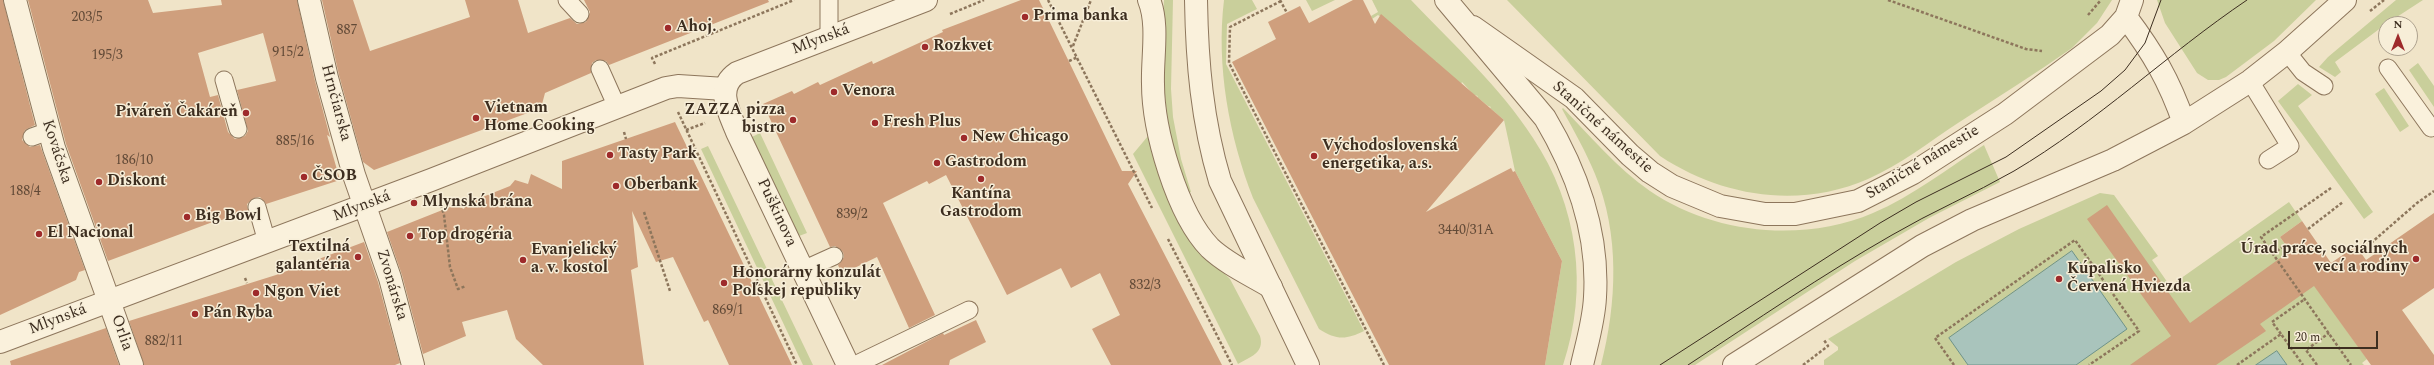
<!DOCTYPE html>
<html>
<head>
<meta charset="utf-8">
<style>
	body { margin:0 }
	#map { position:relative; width:2434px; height:365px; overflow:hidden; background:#f0e4c8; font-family:Spectral,serif }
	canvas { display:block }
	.north { position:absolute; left:2378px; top:16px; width:40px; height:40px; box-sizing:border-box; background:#f7eed8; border:1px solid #ada18e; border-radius:50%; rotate:0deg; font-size:11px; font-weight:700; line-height:16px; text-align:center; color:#3d2e20 }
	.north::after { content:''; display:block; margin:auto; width:14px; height:18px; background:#9e2a2b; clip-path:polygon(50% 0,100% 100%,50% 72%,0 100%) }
	.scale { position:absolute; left:2288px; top:331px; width:90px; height:18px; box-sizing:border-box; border:2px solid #3d2e20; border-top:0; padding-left:5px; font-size:12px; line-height:14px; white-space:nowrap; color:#3d2e20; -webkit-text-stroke:3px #f7eed8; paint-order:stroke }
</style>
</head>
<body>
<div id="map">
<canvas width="2434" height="365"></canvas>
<div class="north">N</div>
<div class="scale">20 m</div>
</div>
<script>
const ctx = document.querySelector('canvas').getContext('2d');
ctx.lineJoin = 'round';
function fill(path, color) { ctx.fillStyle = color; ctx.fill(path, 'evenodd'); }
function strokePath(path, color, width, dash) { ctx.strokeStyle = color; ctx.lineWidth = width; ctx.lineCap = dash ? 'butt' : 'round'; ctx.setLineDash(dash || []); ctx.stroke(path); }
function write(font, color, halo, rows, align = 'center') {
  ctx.font = font + ' Spectral,serif'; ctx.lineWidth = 3; ctx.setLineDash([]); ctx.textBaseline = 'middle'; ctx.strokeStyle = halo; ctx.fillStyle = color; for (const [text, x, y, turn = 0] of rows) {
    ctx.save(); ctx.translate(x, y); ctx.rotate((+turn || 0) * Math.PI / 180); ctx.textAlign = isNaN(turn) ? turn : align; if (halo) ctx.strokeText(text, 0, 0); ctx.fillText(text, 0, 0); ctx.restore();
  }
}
fill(new Path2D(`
	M1164,0H1173L1171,89L1173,117L1181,159L1191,192L1186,193C1164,131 1160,66 1164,0Z
	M1224,0H1252L1257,9L1227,24L1226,64L1364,331C1346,340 1336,340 1319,329L1253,198C1229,136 1216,66 1224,0Z
	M1306,0H1335L1312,11Z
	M1372,0H1411C1453,44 1500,87 1533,138C1578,206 1589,288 1563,365H1545L1562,261L1515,171L1504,120L1490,108L1491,107L1488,106L1477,97L1478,96L1474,95L1462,82L1461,84L1436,63L1437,62L1434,61L1408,37L1378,15L1372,19L1371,16L1378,12Z
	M1507,0H2112L2097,23L2072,48C2035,74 1996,98 1958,123C1929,142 1900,165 1868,179C1799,209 1722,197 1660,156Z
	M2157,0H2316L2274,41L2226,77L2219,80H2208L2197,73L2165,23Z
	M2396,0H2423L2386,24L2335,62L2341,72L2335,77L2319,67L2328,57Z
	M2418,63L2434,86V107L2409,70Z
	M2298,84L2312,95L2298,106L2373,212L2364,219L2278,101Z
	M2384,88L2409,126L2400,132L2375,94Z
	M1563,108C1590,136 1618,169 1650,191C1713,234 1803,243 1873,213C1913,196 1948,168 1984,145L2000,182L1929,218L1855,261L1695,365H1601C1617,303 1620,234 1595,174C1586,152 1574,131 1562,109Z
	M760,133L807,233L799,236L752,137Z
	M1148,136L1213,262L1230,279L1260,336C1265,353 1250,357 1238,364L1133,154Z
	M708,146L710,150L813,365H803L701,149Z
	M2100,193L2114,195L2158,256L2152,260L2170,286L2289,202L2302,221L2280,237L2367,359L2362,363L2364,365H1824V360L1838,350V347L1828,339L1956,262L2019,229Z`), '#c9cf9b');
const water = new Path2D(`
	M2072,251L2127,329L2076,365H1968L1949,338Z
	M2277,351L2287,365H2256Z`);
fill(water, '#a9c4bc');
strokePath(water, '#6f938a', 1);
fill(new Path2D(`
	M0,0H3L35,125L25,130L22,140L30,147L40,145L85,270L79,272L76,280L0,315Z
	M28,0H148L153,13L222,5L221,0H297L315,81L330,137L327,135L340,180L266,204L260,197L254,198L247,204L248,210L233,217L210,223L108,261L66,144ZM263,33L276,81L237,90L248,131L245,136L235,139L228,132L218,95L210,97L198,53Z
	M322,0H353L370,51L470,17L465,0H518L528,33L570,18L577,24L586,22L590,12L584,0H768L769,2L609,65L606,61L596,60L592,63L591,73L545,93L541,108L374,170L363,162L339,75Z
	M1021,0H1039L1122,171H1137L1128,184L1222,365H1111L1092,329L1120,315L1100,273L1071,288L1061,268L1007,295L946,175L929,184L927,181L883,203L935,315L909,328L877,257L842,274L838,265L844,257L843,252L835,246L830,247L763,104L792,91L794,94L818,82L820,85L872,61L873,64L943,32L942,30Z
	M1353,0H1363L1375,24L1381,14L1504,120L1426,212L1511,168L1513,172L1515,171L1562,261L1545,365H1389L1232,62L1276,39L1268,22L1300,6L1309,23Z
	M675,122L792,365H729L708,320L704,322L673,257L656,262L632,211L638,267L631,270L644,365H543L516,339L507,310L462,322L466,336L423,354L402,275L387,232L455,205L464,209L468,198L475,200L510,186L515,180L528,184L531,174L562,189V161Z
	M2107,205L2190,323L2290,251L2280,237L2302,221L2331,263L2356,246L2366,260L2434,213V288L2402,310L2434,355V365H2371L2314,286L2260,324L2266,331L2216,365H2130L2171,336L2087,219Z
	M364,242L378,282L400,363L395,365H144L129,321L276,275Z
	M976,320L986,342L950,360L949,365H882L943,333L944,335Z
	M106,328L119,365H11L10,361Z`), '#cf9f7d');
const service = new Path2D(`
	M567,0L580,14
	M829,0V37
	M2287,52L2303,72L2324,86
	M2388,68L2431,128
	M600,69L617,107
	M224,80L238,129
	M2250,81L2290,146L2268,160
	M32,137L49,131
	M257,207L267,242
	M803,270L834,256
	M855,365L969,310`);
const pedestrian = new Path2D(`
	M309,0L327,78L354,175L390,278L413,365
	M0,342L431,180L666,88L678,86L725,89`);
const minor = new Path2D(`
	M15,0L54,148L132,365
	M1149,0C1159,24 1152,58 1153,84C1153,130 1177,214 1210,248C1227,264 1251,275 1271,287
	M2126,17C2153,53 2169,80 2184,123
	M1473,27L1574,98L1630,155L1650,172L1672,186L1720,206L1765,214H1795L1858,201L1913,173L2005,114L2110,35L2126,17L2132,0
	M848,365L737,132C729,112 715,88 737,73L926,0
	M1734,365L1922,246L1972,220L2113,160L2184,123L2250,81L2287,52L2345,0`);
const tertiary = new Path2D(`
	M1196,0C1197,62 1202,121 1220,181L1308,365
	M1446,0L1545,118C1577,172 1599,233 1595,297C1594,320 1587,343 1582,365`);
strokePath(service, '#8d765c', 19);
strokePath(pedestrian, '#8d765c', 24);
strokePath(minor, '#8d765c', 24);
strokePath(tertiary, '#8d765c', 24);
strokePath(new Path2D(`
	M1048,0L1152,208
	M1280,0L1287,13
	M1888,0L2026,49L2042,51
	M1281,1L1230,27L1229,63L1384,365
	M2370,11L2384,0
	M950,14L984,0
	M2088,15L2101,0
	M1073,46L1091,0
	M1069,61L1078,57
	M655,64L652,58L794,0
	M678,112L797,365
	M686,130L705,123
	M624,132L626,139
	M2331,188L2261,237L2351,365
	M441,205L444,215L450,267L458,289L466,286
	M644,212L670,291
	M2308,229L2343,202
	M1168,239L1232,365
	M2371,243L2417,203L2434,191
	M2273,254L2285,245
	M245,278L247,283
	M2281,334L2272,322L2305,299
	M1803,365L1828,346L1824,340
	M1954,365L1935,338L2075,240L2139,331L2089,365
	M2237,365L2281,334L2303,365
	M2317,365L2306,350L2329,333`), '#8d765c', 2.5, [3, 2]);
strokePath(service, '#faf1dc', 17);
strokePath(pedestrian, '#faf1dc', 22);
strokePath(minor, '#faf1dc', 22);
strokePath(tertiary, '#faf1dc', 22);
strokePath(new Path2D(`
	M1660,365L1880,223L1916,202L2006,157L2101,91L2125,70L2145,43L2161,0
	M1688,365C1755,321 1822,275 1892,235C1931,212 1974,194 2014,171C2097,122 2167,54 2247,0`), '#3d2e20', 1);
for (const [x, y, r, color] of [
	[1025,17,4,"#9e2a2b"],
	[668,28,4,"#9e2a2b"],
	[925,47,4,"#9e2a2b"],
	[834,92,4,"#9e2a2b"],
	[246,113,4,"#9e2a2b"],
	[476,118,4,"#9e2a2b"],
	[793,120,4,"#9e2a2b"],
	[875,123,4,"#9e2a2b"],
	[964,138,4,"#9e2a2b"],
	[610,155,4,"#9e2a2b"],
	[1314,156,4,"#9e2a2b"],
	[937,163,4,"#9e2a2b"],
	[304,177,4,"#9e2a2b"],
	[981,179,4,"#9e2a2b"],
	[99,182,4,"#9e2a2b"],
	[616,186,4,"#9e2a2b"],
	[414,203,4,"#9e2a2b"],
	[187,217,4,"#9e2a2b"],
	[39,234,4,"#9e2a2b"],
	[410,236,4,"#9e2a2b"],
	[358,257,4,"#9e2a2b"],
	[2416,259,4,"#9e2a2b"],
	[523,260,4,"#9e2a2b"],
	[2059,279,4,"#9e2a2b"],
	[724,283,4,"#9e2a2b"],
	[256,293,4,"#9e2a2b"],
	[195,314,4,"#9e2a2b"]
]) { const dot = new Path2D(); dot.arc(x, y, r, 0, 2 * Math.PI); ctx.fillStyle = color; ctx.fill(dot); strokePath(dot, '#f7eed8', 1.5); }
write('14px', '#624a37', null, [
	["203/5",87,18],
	["887",347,31],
	["915/2",288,53],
	["195/3",107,56],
	["885/16",295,142],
	["186/10",134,161],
	["188/4",25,192],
	["839/2",852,215],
	["3440/31A",1466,231],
	["832/3",1145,286],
	["869/1",728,311],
	["882/11",164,342]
]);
write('bold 16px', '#3d2e20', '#f7eed8', [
	["Prima banka",1033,17],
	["Ahoj.",676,28],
	["Rozkvet",933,47],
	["Venora",842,92],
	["Vietnam",484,109],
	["Home Cooking",484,127],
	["ZAZZA pizza",785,111,"right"],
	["bistro",785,129,"right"],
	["Piváreň Čakáreň",238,113,"right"],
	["Fresh Plus",883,123],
	["New Chicago",972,138],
	["Východoslovenská",1322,147],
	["energetika, a.s.",1322,165],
	["Tasty Park",618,155],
	["Gastrodom",945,163],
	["ČSOB",312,177],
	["Diskont",107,182],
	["Oberbank",624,186],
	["Kantína",981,195,"center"],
	["Gastrodom",981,213,"center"],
	["Mlynská brána",422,203],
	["Big Bowl",195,217],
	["El Nacional",47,234],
	["Top drogéria",418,236],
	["Textilná",350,248,"right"],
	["galantéria",350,266,"right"],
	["Úrad práce, sociálnych",2408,250,"right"],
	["vecí a rodiny",2408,268,"right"],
	["Evanjelický",531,251],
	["a. v. kostol",531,269],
	["Kúpalisko",2067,270],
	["Červená Hviezda",2067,288],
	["Honorárny konzulát",732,274],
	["Poľskej republiky",732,292],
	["Ngon Viet",264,293],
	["Pán Ryba",203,314]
], 'left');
write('16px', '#3d2e20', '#f7eed8', [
	["Mlynská",821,40,-21],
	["Hrnčiarska",335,103,75],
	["Staničné námestie",1602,128,42],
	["Kováčska",56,152,72],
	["Staničné námestie",1923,163,-31],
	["Mlynská",362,207,-21],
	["Puškinova",776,213,65],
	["Zvonárska",391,285,73],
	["Mlynská",58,320,-21],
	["Orlia",121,333,71]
]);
</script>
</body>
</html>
